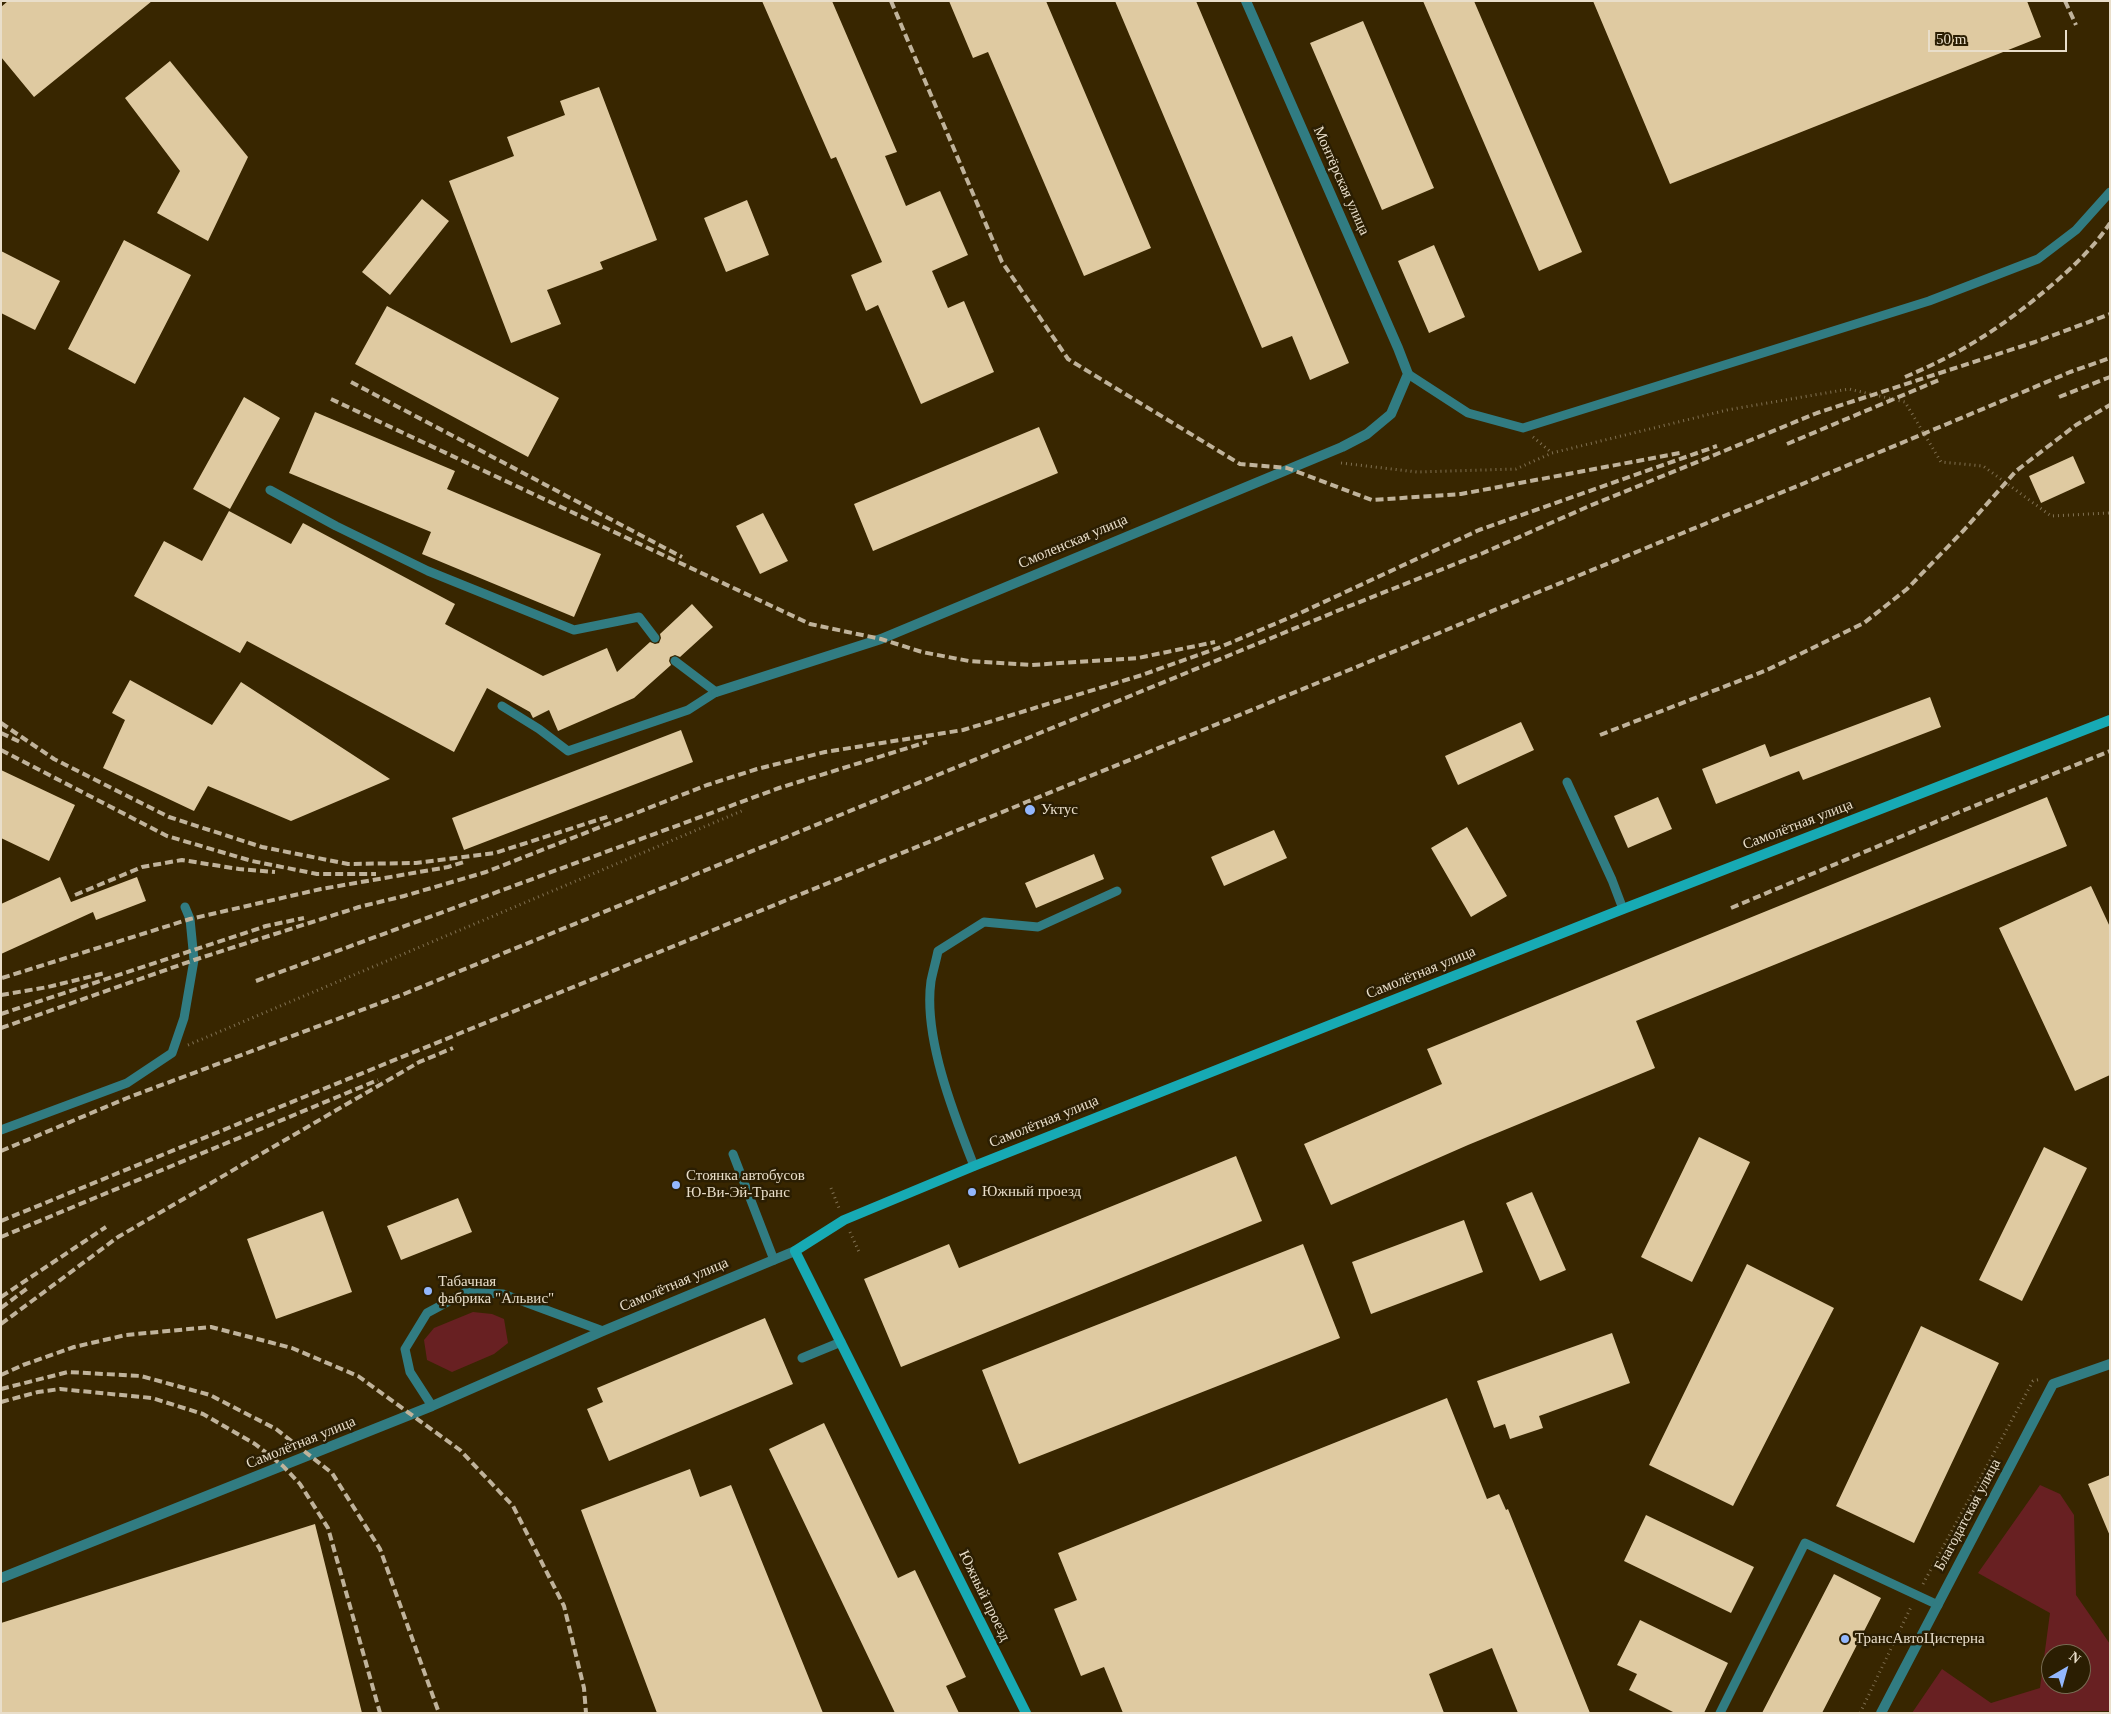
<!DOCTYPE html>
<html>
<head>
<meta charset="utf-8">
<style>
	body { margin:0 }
	#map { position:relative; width:2111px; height:1714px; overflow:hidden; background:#382600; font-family:"Times New Roman",serif }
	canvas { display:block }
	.frame { position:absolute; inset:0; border:2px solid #e9deca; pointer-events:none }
	.north { position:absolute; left:2041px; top:1644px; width:50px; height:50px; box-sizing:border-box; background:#2b1e02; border:1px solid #776b52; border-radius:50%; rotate:38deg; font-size:14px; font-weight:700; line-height:20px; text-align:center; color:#e9deca }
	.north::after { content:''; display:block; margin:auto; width:18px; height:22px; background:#93b7fd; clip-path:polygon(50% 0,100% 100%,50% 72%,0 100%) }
	.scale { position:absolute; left:1928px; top:30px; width:139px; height:22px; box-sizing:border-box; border:2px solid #e9deca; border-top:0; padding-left:6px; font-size:15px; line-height:18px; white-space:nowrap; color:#e9deca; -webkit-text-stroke:4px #2b1e02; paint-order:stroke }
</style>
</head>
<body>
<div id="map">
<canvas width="2111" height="1714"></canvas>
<div class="frame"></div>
<div class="north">N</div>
<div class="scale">50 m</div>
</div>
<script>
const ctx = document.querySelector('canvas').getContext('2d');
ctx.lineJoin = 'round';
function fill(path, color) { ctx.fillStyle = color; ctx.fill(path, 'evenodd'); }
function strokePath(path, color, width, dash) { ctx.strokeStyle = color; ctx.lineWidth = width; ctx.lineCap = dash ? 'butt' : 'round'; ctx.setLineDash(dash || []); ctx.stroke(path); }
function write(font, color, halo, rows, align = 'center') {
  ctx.font = font + ' "Times New Roman",serif'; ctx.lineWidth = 5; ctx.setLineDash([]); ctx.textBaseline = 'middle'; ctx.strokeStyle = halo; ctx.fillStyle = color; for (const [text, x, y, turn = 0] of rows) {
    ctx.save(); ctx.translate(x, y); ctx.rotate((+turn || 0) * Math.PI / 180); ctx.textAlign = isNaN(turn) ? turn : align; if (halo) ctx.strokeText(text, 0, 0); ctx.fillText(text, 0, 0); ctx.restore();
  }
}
fill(new Path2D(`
	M473,1312L492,1314L504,1319L508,1343L494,1354L452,1372L427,1360L424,1340L434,1328Z
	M2040,1485L2060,1494L2074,1515L2076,1595L2110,1644V1711L1912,1713L1942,1669L1991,1703L2040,1688L2050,1613L1978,1573ZM2051,1654H2081V1684H2051Z`), '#682022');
fill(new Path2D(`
	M8,1H152L34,97L1,57V7Z
	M762,1H832L897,152L885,156L906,206L940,191L968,255L932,271L948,308L964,301L994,372L921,404L878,305L866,311L851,275L882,262L836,157L831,159Z
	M949,1H1046L1151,248L1084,276L988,52L973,58Z
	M1115,1H1196L1349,363L1310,380L1292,336L1262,348Z
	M1423,1H1474L1582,252L1539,271Z
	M1593,1H2027L2041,37L1670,184Z
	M1363,21L1434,188L1382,210L1310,43Z
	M170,61L248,157L208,241L157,213L180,171L125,98Z
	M599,87L657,240L600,262L603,269L547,290L561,324L511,343L449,181L514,156L507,137L565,115L560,101Z
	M422,199L449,221L390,295L362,272Z
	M747,200L769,255L726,272L704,218Z
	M124,240L191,275L135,384L68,349Z
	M1434,245L1465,317L1429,333L1398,261Z
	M1,251L60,281L35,330L1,313Z
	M387,306L559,398L528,457L355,364Z
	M244,397L280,418L230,509L193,489Z
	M315,412L455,471L447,489L601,554L574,617L422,554L431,532L289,473Z
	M1039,427L1058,473L873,551L854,504Z
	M2073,456L2085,483L2041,503L2029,476Z
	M229,511L291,544L303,523L455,604L445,624L543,676L607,648L617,672L650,642L655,644L659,643L661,638L660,634L692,604L713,627L680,657L675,655L670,657L669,661L671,665L634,698L558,731L549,710L533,718L530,712L487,688L454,752L247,641L240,653L134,596L164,541L202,561Z
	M763,513L788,561L760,574L736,526Z
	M130,680L212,725L241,682L390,779L291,821L208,786L194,811L103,768L125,720L112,713Z
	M1930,697L1941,727L1803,780L1799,771L1716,804L1702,769L1765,744L1770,757Z
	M1521,722L1534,750L1458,785L1445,756Z
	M681,730L693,762L464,850L452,818Z
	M1,770L75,805L49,861L1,838Z
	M1658,797L1672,829L1628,848L1614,816Z
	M2047,797L2067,846L1636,1021L1655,1068L1468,1145L1331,1205L1304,1144L1442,1084L1427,1049Z
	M1467,827L1507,896L1471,917L1431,848Z
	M1274,830L1287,858L1224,886L1211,857Z
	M1094,854L1104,879L1036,908L1025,883Z
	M60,877L71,902L137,877L146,901L96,920L93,912L1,954V904Z
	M2091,886L2110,927V1075L2075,1091L1999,928Z
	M1699,1137L1750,1162L1692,1282L1641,1257Z
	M2044,1147L2087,1168L2022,1301L1979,1280Z
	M1236,1156L1262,1221L901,1367L864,1279L949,1244L959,1268Z
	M1532,1192L1566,1270L1540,1281L1506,1203Z
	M458,1198L472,1232L401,1260L387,1226Z
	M323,1211L352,1292L276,1319L247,1239Z
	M1464,1220L1483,1272L1371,1314L1352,1262Z
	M1303,1244L1340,1338L1019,1464L982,1370Z
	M1747,1264L1834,1308L1733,1506L1649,1465Z
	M765,1318L793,1384L609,1461L587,1409L603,1402L597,1388Z
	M1921,1326L1999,1363L1914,1543L1836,1506Z
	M1612,1333L1630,1383L1539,1416L1543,1428L1510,1439L1505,1424L1494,1428L1477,1381Z
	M1447,1398L1487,1499L1499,1494L1506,1510L1508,1509L1590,1713H1518L1492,1648L1429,1674L1444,1713H1123L1104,1667L1081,1676L1054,1609L1077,1600L1058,1553Z
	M824,1423L898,1578L915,1570L966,1677L946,1686L959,1713H895L769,1449Z
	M690,1469L700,1497L731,1485L823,1713H657L581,1510Z
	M2110,1475V1536L2088,1484Z
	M1646,1515L1754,1567L1731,1613L1624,1561Z
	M315,1524L362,1713H1V1623Z
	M1834,1574L1881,1598L1822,1713H1762Z
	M1640,1620L1728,1663L1704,1713H1675L1629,1690L1637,1674L1617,1665Z`), '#dfcaa1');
strokePath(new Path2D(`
	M1533,437L1552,453
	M1341,463L1417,472L1516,469L1552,453L1727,410L1849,389L1905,402L1941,462L1983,466L2051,516L2110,513
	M188,1045L744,810
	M831,1188L839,1208
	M850,1232L859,1252
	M1923,1584L2033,1381L2041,1379
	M1860,1713L1912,1605`), '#807152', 3, [1, 4]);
strokePath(new Path2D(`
	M1408,374L1468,413L1523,428L1929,301L2038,259L2076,230L2110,192
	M270,490L336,526L428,571L574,630L639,617L655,638
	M502,706L539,729L568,751L688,710L716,692L675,661
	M1567,782L1612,880L1623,909
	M1,1130L127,1083L172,1053L184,1018L194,960L190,919L185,907
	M733,1154L774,1260
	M974,1166C954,1115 923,1037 931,981C933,971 936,961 938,951L984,922L1038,927L1117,891
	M802,1358L841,1342
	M432,1406L410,1372L405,1349L427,1313L466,1292L503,1294L603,1331
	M1720,1713L1805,1543L1938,1605`), '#317c82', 9);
strokePath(new Path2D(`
	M716,692L881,639L1342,447L1367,434L1391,414L1408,374L1398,348L1246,1
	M1,1578L432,1406L603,1331L795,1251
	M1881,1713L2053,1384L2110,1364`), '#317c82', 10);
strokePath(new Path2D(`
	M1026,1713L795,1251L844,1220L974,1166L1623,909L2110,720`), '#17aab4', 10);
strokePath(new Path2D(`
	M891,1L1002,262L1068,359L1240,464L1287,468L1372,500L1461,494L1680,453
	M2065,1L2076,25
	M1905,377C1964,352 2004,326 2053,284C2074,266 2095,246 2110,223
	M351,382L682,557
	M2059,397L2110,377
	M331,399L810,624L881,639L922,652L969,661L1031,665L1138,658L1215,642
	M1787,444L1939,380
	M1,723L54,759L169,817L262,847L348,864L416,863L495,853L610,816
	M1,733L20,742
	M1600,735L1767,670L1864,623L1907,589L1964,530L2016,471L2076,425L2110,405
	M1,750L167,836L252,861L317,874H376
	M75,895L142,867L182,860L239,869L275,872
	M1731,908L1957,813L2110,751
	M2,978L190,919L321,889L448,867L464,862
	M256,981L779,788L927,742
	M1,995L48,987L105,973
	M1,1014L266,926L304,918
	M1,1028L194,960L359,907L404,896L486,872L707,785L757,769L825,752L963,730L1142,675L1218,648L1298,614L1479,530L1717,446
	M417,1063L453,1048
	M1,1151L127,1098L404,994L1342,609L1483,553L1587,507L1817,413L2035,342L2110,314
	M1,1221C469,1029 938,839 1405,647C1627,555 1850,466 2070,372L2110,358
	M1,1237L378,1080
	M1,1297L106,1227
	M1,1308L29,1287
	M1,1324L118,1237L421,1061
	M1,1375L23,1365L74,1347L126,1335L211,1327L292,1348L358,1376L460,1450L513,1506L564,1606L584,1688L586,1713
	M1,1389L68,1372L141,1376L210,1395L276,1429L332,1473L380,1549L439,1713
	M1,1402L38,1392L60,1389L152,1398L203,1414L255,1444L283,1466L300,1484L328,1528L380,1713`), '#c0b39b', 4, [8, 4]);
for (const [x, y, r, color] of [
	[1030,810,6,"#93b7fd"],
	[676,1185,5,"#93b7fd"],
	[972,1192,5,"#93b7fd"],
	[428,1291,5,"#93b7fd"],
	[1845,1639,5,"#93b7fd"]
]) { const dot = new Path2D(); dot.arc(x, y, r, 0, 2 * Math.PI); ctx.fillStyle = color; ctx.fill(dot); strokePath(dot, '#2b1e02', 2); }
write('15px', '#e9deca', '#2b1e02', [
	["Монтёрская улица",1341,181,66],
	["Смоленская улица",1073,542,-23],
	["Самолётная улица",1798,825,-21],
	["Самолётная улица",1421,973,-22],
	["Самолётная улица",1044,1122,-22],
	["Самолётная улица",674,1285,-23],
	["Самолётная улица",301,1443,-22],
	["Благодатская улица",1968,1515,-62],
	["Южный проезд",984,1596,64]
]);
write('15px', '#e9deca', '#2b1e02', [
	["Уктус",1041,810],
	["Стоянка автобусов",686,1176],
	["Ю-Ви-Эй-Транс",686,1193],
	["Южный проезд",982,1192],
	["Табачная",438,1282],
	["фабрика \"Альвис\"",438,1299],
	["ТрансАвтоЦистерна",1855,1639]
], 'left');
</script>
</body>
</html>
